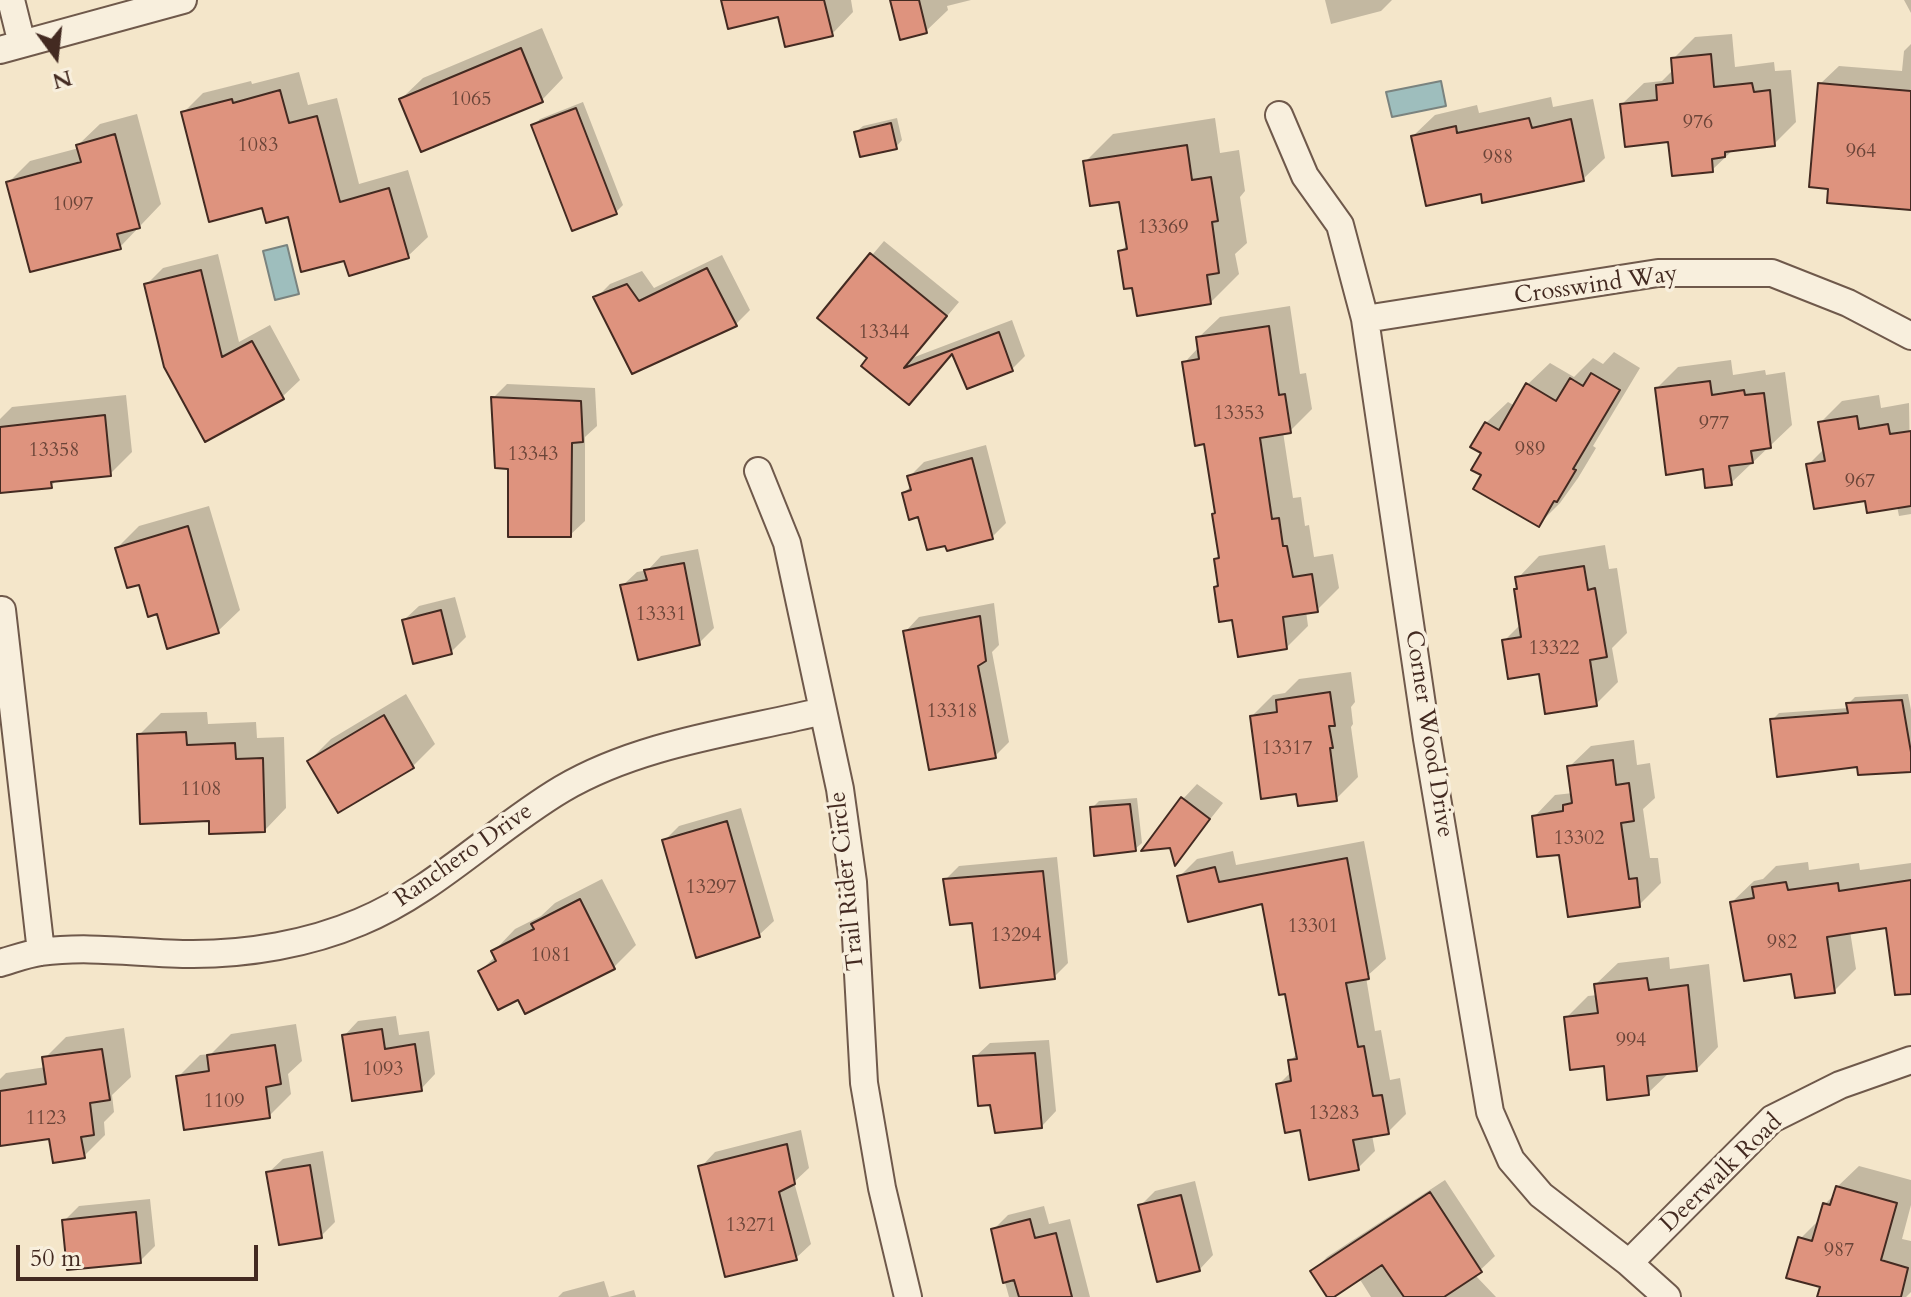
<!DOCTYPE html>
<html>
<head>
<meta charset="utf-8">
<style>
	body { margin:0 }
	#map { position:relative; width:1911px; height:1297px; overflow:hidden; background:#f4e6ca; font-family:Cardo,serif }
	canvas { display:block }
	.north { position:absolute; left:16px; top:16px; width:80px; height:80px; -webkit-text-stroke:6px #f8efdd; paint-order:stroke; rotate:165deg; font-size:22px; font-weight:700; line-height:32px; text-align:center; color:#432a21 }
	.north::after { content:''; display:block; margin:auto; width:28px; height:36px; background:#432a21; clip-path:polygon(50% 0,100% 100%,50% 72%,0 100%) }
	.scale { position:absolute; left:16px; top:1245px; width:242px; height:36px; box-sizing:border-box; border:4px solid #432a21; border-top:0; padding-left:10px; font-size:24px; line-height:28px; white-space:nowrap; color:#432a21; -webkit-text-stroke:6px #f8efdd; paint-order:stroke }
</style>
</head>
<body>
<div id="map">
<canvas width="1911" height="1297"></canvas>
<div class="north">N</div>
<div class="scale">50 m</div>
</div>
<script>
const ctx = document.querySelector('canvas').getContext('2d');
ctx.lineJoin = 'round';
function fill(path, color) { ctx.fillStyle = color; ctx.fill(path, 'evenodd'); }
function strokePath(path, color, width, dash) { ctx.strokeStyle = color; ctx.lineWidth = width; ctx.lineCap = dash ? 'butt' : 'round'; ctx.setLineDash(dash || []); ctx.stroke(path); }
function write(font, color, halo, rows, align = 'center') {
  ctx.font = font + ' Cardo,serif'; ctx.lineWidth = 7; ctx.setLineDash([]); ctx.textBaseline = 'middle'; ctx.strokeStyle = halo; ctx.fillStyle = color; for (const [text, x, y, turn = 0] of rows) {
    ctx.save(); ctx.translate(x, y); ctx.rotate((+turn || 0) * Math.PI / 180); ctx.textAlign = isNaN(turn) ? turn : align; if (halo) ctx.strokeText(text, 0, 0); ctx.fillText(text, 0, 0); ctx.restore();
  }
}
const water = new Path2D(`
	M1441,81L1446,106L1392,117L1386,92Z
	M287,245L299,294L275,300L263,251Z`);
fill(water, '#9ebebd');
strokePath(water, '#7a837f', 2);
fill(new Path2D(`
	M723,0H851L853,12L832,34L780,15Z
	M892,0H971L947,6L948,10L926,31Z
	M1325,0H1392L1381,11L1331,24Z
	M1904,0H1911V13Z
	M542,28L563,78L542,100L401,99L423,78Z
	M1732,34L1735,67L1774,62L1775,71L1791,70L1796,122L1774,144L1734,149L1712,170L1622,104L1644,83L1662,81L1674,69L1673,59L1695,37Z
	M1911,44V208L1820,84L1839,66L1902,71L1904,51Z
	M299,72L308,105L337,98L359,184L408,170L428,237L408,256L346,258L290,215L263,206L183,113L203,93L251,81L252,84Z
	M1551,97L1553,107L1593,99L1605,158L1583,179L1482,192L1413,136L1435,115L1477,105L1479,113Z
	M583,102L623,205L616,212L573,229L533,126L540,119Z
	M137,114L161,204L120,247L8,183L30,161L79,148L78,145L100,124Z
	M897,118L902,140L896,147L856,132L863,126Z
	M1215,118L1220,153L1239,150L1245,191L1240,197L1247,243L1235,254L1239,274L1210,303L1134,285L1120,252L1128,244L1121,199L1085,162L1113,134Z
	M884,241L959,302L912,358L1012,320L1025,356L1012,369L953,352L909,403L870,358L820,317Z
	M218,254L239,342L270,325L300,380L282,397L206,439L146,285L163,268Z
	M722,255L750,310L736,324L596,298L610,284L642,271L654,288Z
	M1290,306L1300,374L1306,373L1312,409L1290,431L1283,432L1293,498L1301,497L1305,526L1309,525L1314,557L1333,554L1339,588L1317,610L1306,611L1308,626L1287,647L1234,618L1216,588L1220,584L1216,559L1220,555L1206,442L1184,363L1199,347L1198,338L1220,317Z
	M1614,352L1640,368L1593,446L1596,448L1578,478L1560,503L1538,525L1484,475L1486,423L1508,402L1515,406L1528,384L1550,363L1574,377L1593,358L1603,364Z
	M1731,360L1733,375L1765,370L1766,375L1785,372L1792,425L1731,483L1705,467L1657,388L1678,367Z
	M507,384L595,388L597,426L585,437V521L570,535L510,467L493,398Z
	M126,395L132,452L110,474L57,480L51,486L0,491V419L12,407Z
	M1879,395L1881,408L1909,403L1911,514L1899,516L1897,506L1867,498L1808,465L1825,448L1820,423L1842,401Z
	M986,445L1006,523L992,537L920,515L904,493L912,485L910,476L924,462Z
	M209,506L240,610L218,631L140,583L117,548L139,526Z
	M1605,545L1609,569L1617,568L1627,633L1612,648L1618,682L1596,704L1541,672L1504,641L1521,624L1516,590L1519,587L1518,578L1539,556Z
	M698,549L714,628L699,643L622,586L637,572L648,570L661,556Z
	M455,597L466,637L451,652L404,620L419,606Z
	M994,603L999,645L992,652L1009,742L995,756L905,632L919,617Z
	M1351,672L1355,702L1351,707L1353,724L1351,727L1358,777L1336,799L1298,792L1252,716L1273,695L1285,693L1299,679Z
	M406,694L435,744L413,766L339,810L309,761L331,739Z
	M1908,694L1911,710V770L1859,764L1772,720L1779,713L1849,708L1848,704L1855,697Z
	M207,712L208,724L256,722L257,738L284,737L286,808L265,830L211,819L139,735L161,713Z
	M1634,740L1637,765L1650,763L1655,798L1643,809L1650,858H1658L1661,883L1639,905L1561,852L1534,817L1555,795L1573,793L1569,767L1591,746Z
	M1197,784L1223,803L1176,862L1183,799Z
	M1137,798L1142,843L1135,849L1092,808L1099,801Z
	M741,808L774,921L759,935L665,840L679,826Z
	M1364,841L1386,959L1366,977L1375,1031L1381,1030L1390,1080L1400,1078L1406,1114L1388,1132L1372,1135L1375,1151L1358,1168L1302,1128L1278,1085L1292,1071L1290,1061L1298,1053L1287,992L1264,901L1179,877L1197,859L1233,851L1236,865Z
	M1057,857L1068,963L1054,977L974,921L945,880L959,866Z
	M1808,862L1809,870L1859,863L1860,870L1911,863V961L1888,926L1850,931L1856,969L1834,991L1793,972L1732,902L1754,881L1763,879L1776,866Z
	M602,879L636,945L614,967L526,1011L519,997L480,971L496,956L494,951L515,929L541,916L555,903Z
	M1669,957L1670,969L1709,964L1718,1047L1697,1069L1670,1072L1648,1093L1605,1064L1567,1017L1588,996L1598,995L1596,984L1618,963Z
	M396,1016L399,1035L429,1031L435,1074L421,1089L344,1036L358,1021Z
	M296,1024L302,1061L288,1074L291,1094L269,1116L178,1077L200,1055L211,1054L231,1034Z
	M124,1028L131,1077L112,1095L114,1112L104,1122L105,1135L84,1156L51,1136L0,1144V1079L6,1073L46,1067L45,1058L66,1037Z
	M1049,1040L1056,1111L1042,1126L975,1057L990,1043Z
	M801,1130L809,1168L794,1182L811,1244L796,1258L701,1167L715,1152Z
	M323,1151L335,1222L321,1236L268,1173L283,1159Z
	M1859,1166L1911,1180V1205L1902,1239L1911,1241V1292L1906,1297H1819L1822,1286L1800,1239L1822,1217L1825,1204L1836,1193L1837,1187Z
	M1445,1180L1495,1256L1475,1275L1496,1297H1371L1359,1278L1330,1297L1313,1272L1327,1257Z
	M1195,1181L1213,1255L1199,1270L1141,1205L1155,1191Z
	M150,1199L155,1246L140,1261L64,1221L79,1206Z
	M1044,1206L1049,1224L1070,1219L1090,1297H1009L995,1246L994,1229L1008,1215Z
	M604,1281L609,1297L634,1290L636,1297H558L563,1292Z`), '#0003');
const building = new Path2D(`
	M721,0H824L833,36L785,47L778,17L728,29Z
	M890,0H919L927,33L900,40Z
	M521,48L543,102L421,152L399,99Z
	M1711,54L1714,87L1752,83L1754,92L1770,90L1775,146L1725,152V157L1712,159L1713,172L1672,176L1668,142L1625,147L1620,104L1657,100L1656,85L1673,83L1671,58Z
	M1818,83L1911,91V210L1827,203L1828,189L1809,187Z
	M280,90L289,123L317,116L340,202L389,188L409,258L349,276L344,261L301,272L288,217L266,223L262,208L209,222L181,112L232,99L233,103Z
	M576,108L617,214L572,231L531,125Z
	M1529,118L1532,128L1571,119L1584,181L1482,203L1481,194L1426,206L1411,136L1456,126L1457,133Z
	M891,123L897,149L860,157L854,132Z
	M115,134L140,228L117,234L121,249L30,272L6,182L81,162L76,145Z
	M1187,145L1192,180L1211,177L1218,221L1212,222L1219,273L1207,275L1211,304L1137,316L1132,288L1124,289L1118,251L1127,249L1119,202L1090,206L1083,161Z
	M870,253L947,316L904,368L999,332L1013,371L967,389L952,354L909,405L861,366L867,358L817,318Z
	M707,268L737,326L632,374L593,297L627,284L639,301Z
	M201,270L222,357L252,341L284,399L205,442L164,367L144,284Z
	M1269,326L1279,395L1285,394L1291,433L1260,438L1272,519L1279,518L1283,546H1287L1293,577L1312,574L1318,612L1283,617L1287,649L1238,657L1232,620L1219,622L1214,587L1218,586L1214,559L1219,558L1212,514L1215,513L1204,444L1195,446L1182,362L1199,359L1196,337Z
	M1591,373L1620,390L1573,469L1576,470L1557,502L1554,501L1539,527L1473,489L1481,475L1471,470L1481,453L1470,447L1485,422L1499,430L1526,383L1556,401L1570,378L1583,386Z
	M1710,381L1712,395L1744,390L1745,395L1764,393L1771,448L1751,451L1753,463L1729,466L1732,485L1705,488L1703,469L1666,475L1655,388Z
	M491,397L581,401L583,442L572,443L571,537H508V469L495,468Z
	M105,415L111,476L51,482L52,488L0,493V427Z
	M1857,416L1859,429L1888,424L1890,434L1911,431V506L1867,513L1865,501L1814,509L1806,464L1825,461L1818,422Z
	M972,458L993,539L947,551L945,546L927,550L918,517L909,520L902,493L911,490L907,476Z
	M188,526L219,633L167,649L157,614L148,617L139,585L127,588L115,548Z
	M684,563L700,645L638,660L620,585L647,580L644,570Z
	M1584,566L1588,590L1595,588L1607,657L1590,660L1597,706L1545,714L1539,674L1508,679L1502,640L1521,637L1514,589H1517L1515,577Z
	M441,610L452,654L413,664L402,620Z
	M980,616L986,661L978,666L996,758L929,770L903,631Z
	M1330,692L1335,726H1329L1333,748H1330L1337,801L1298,806L1296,794L1261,799L1250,716L1277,712L1276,700Z
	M1902,700L1911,752V772L1858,775L1857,767L1777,777L1770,719L1848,713L1846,703Z
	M384,715L414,768L338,813L307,761Z
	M186,732L187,745L235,743L236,759L263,758L265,832L209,834V821L140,824L137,734Z
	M1613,760L1616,785L1629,783L1634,821L1621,823L1629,879L1637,878L1640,907L1568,917L1559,855L1537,857L1532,816L1563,811V805L1572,803L1567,766Z
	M1181,797L1210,819L1175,866L1170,848L1141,851Z
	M1130,804L1136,851L1094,856L1090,807Z
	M727,821L760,937L696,958L662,840Z
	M1347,858L1369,979L1346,983L1358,1047L1364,1046L1373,1096L1382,1095L1389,1134L1353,1140L1359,1170L1309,1180L1300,1130L1285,1133L1276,1084L1291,1081L1288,1060L1297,1059L1285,994L1279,995L1262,904L1188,922L1177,876L1215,867L1219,882Z
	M1043,871L1055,979L980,988L972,923L950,925L943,879Z
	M1911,880V994L1895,995L1886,928L1827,937L1835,993L1795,998L1791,974L1744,981L1730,902L1754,898L1752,887L1786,882L1788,890L1838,883L1839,891Z
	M580,899L615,969L525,1014L518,1000L498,1010L478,971L496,961L491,951L534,929L531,924Z
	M1647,978L1649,990L1688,985L1697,1071L1647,1076L1649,1095L1607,1100L1604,1066L1570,1070L1564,1017L1598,1013L1594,984Z
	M382,1029L385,1049L415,1044L422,1091L352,1101L342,1035Z
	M275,1045L281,1084L266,1087L270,1118L184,1130L176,1076L209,1071L207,1055Z
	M102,1049L110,1100L90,1103L94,1135L81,1137L85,1158L53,1163L49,1139L0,1146V1091L46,1084L42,1057Z
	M1035,1053L1042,1128L995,1133L990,1105L978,1106L973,1056Z
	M787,1144L795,1184L779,1192L797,1260L725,1277L698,1166Z
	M310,1165L322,1238L279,1245L266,1172Z
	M1836,1186L1897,1203L1881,1260L1908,1268L1901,1297H1817L1820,1287L1786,1278L1798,1237L1812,1241L1823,1203L1830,1205Z
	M1430,1192L1482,1272L1444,1297H1404L1382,1265L1334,1297H1327L1310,1271Z
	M1181,1195L1200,1271L1157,1282L1138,1205Z
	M136,1212L141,1263L67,1270L62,1220Z
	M1030,1219L1035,1238L1056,1233L1072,1297H1019L1014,1280L1003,1283L991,1229Z`);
fill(building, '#de937e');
strokePath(building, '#432a21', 2);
const minor = new Path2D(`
	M11,0L22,44
	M0,50L183,0
	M1279,115L1305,176L1340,225L1365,319L1427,739L1490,1112L1511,1160L1541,1195L1629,1263L1667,1297
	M1365,319L1658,273H1772L1848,303L1911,336
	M758,471L787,543L840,789L853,882L864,1083L882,1188L908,1297
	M2,610L41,952
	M0,963C14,959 27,954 41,952C91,945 143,954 193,954C248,954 308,944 360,922C435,891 493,830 562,789C640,743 737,732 823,711
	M1629,1263L1772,1119L1840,1085L1911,1060`);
strokePath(minor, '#6f594b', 30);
strokePath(minor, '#f8efdd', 26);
write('20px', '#6a4438', null, [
	["1065",471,100],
	["976",1698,123],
	["1083",258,146],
	["964",1861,152],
	["988",1498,158],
	["1097",73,205],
	["13369",1163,228],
	["13344",884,333],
	["13353",1239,414],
	["977",1714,424],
	["989",1530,450],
	["13358",54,451],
	["13343",533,455],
	["967",1860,482],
	["13331",661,615],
	["13322",1554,649],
	["13318",952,712],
	["13317",1287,749],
	["1108",201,790],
	["13302",1579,839],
	["13297",711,888],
	["13301",1313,927],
	["13294",1016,936],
	["982",1782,943],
	["1081",551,956],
	["994",1631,1041],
	["1093",383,1070],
	["1109",224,1102],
	["13283",1334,1114],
	["1123",46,1119],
	["13271",751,1226],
	["987",1839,1251]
]);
write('24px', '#432a21', '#f8efdd', [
	["Crosswind Way",1596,286,-8],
	["Corner Wood Drive",1428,734,81],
	["Ranchero Drive",464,856,-35],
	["Trail Rider Circle",848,881,-96],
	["Deerwalk Road",1722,1174,-44]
]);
</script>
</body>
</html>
